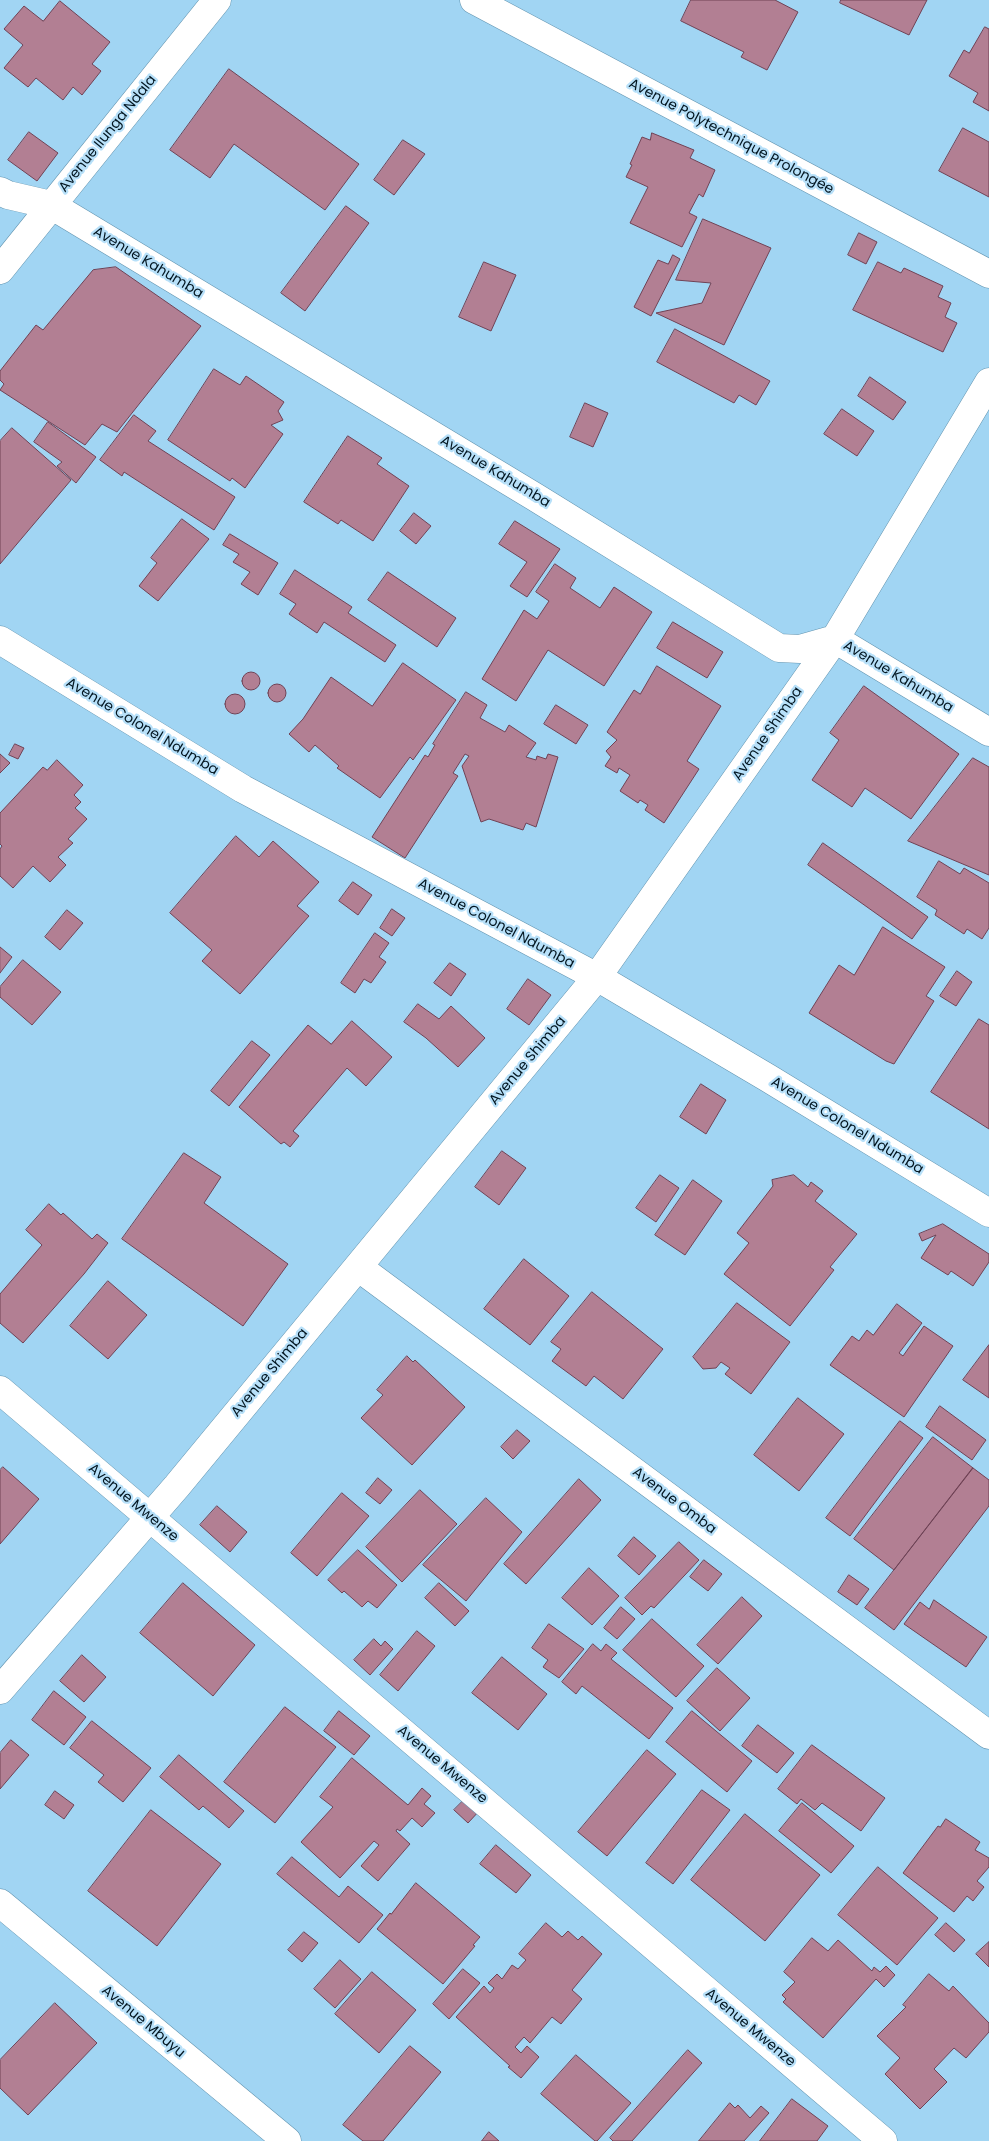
<!DOCTYPE html>
<html>
<head>
<meta charset="utf-8">
<style>
	body { margin:0 }
	canvas { display:block; background:#a1d5f3 }
</style>
</head>
<body>
<canvas width="989" height="2141"></canvas>
<script>
const ctx = document.querySelector('canvas').getContext('2d');
ctx.lineJoin = 'round';
function fill(path, color) { ctx.fillStyle = color; ctx.fill(path, 'evenodd'); }
function strokePath(path, color, width, dash) { ctx.strokeStyle = color; ctx.lineWidth = width; ctx.lineCap = dash ? 'butt' : 'round'; ctx.setLineDash(dash || []); ctx.stroke(path); }
function write(font, color, halo, rows, align = 'center') {
  ctx.font = font + ' Poppins,sans-serif'; ctx.lineWidth = 4.5; ctx.setLineDash([]); ctx.textBaseline = 'middle'; ctx.strokeStyle = halo; ctx.fillStyle = color; for (const [text, x, y, turn = 0] of rows) {
    ctx.save(); ctx.translate(x, y); ctx.rotate((+turn || 0) * Math.PI / 180); ctx.textAlign = isNaN(turn) ? turn : align; if (halo) ctx.strokeText(text, 0, 0); ctx.fillText(text, 0, 0); ctx.restore();
  }
}
const building = new Path2D(`
	M691,0H775L798,12L767,70L741,57L744,52L681,21Z
	M841,0H927L909,35L840,3Z
	M60,1L110,42L92,64L101,71L82,95L73,87L63,100L36,78L28,87L4,68L23,45L4,29L24,6L43,21Z
	M985,27L989,29V111L973,102L978,93L949,76L964,50L969,53Z
	M229,69L359,164L325,210L234,144L210,178L170,150Z
	M963,128L989,142V197L939,171Z
	M29,132L58,153L37,181L8,160Z
	M652,133L694,150L690,158L715,170L703,197L699,194L689,213L697,217L682,247L630,223L648,187L626,177L632,165L630,164L642,137L650,140Z
	M403,140L425,154L394,195L374,180Z
	M346,206L369,223L305,311L281,293Z
	M703,219L771,248L724,345L656,313L702,303L711,283L676,280Z
	M859,233L877,242L866,264L848,255Z
	M673,255L680,259L651,316L634,307L658,260L668,264Z
	M484,262L516,275L491,331L459,317Z
	M878,262L901,273L904,268L943,286L938,297L951,303L945,317L957,323L943,352L853,310Z
	M116,267L201,326L117,432L102,424L85,445L0,390L4,384L0,380V371L36,325L43,330L93,270Z
	M675,329L770,381L756,405L739,395L734,403L657,362Z
	M214,369L240,385L246,376L284,402L278,411L283,420L271,425L283,434L245,488L232,478L230,481L168,440Z
	M870,377L906,402L893,420L858,396Z
	M585,403L608,413L593,447L570,437Z
	M842,409L874,431L857,456L824,434Z
	M134,415L156,431L148,441L235,497L214,530L124,472L122,476L100,460Z
	M48,422L96,457L76,483L57,466L62,462L34,442Z
	M12,428L71,480L0,564V441Z
	M348,436L382,458L377,464L409,486L373,541L341,520L338,524L304,502Z
	M414,513L431,526L416,544L400,531Z
	M182,519L209,539L158,601L139,586L157,563L151,558Z
	M515,521L560,549L527,597L510,586L527,562L499,544Z
	M230,534L278,563L258,595L241,584L250,572L233,562L239,554L223,545Z
	M555,564L576,578L570,588L600,608L614,587L652,612L604,686L548,650L516,701L482,679L524,610L537,619L549,601L536,592Z
	M295,570L352,607L348,613L396,645L385,662L324,622L317,633L289,614L296,604L280,594Z
	M388,572L456,618L437,647L368,600Z
	M673,622L723,652L707,678L657,648Z
	M403,663L456,700L413,760L410,757L380,798L337,768L339,766L315,745L309,752L289,734L303,719L331,677L372,706Z
	M657,666L721,706L687,761L699,769L664,823L645,810L648,805L640,800L638,803L620,791L630,775L619,768L617,773L605,766L611,757L606,751L617,740L607,732L634,690L640,694Z
	M242 681a9 9 0 1 1 18 0a9 9 0 1 1-18 0Z
	M268 693a9 9 0 1 1 18 0a9 9 0 1 1-18 0Z
	M864,686L959,754L911,819L865,788L852,807L812,780L839,740L830,733Z
	M466,692L487,705L480,718L505,732L509,725L536,743L526,757L536,760L537,756L546,759L548,754L558,757L536,827L526,823L523,830L489,819L481,822L462,766L469,756L465,754L453,773L458,776L405,858L372,837L425,755L428,757L435,745L433,744Z
	M225 704a10 10 0 1 1 20 0a10 10 0 1 1-20 0Z
	M556,705L588,725L576,744L544,724Z
	M15,744L24,748L18,759L9,755Z
	M0,754L10,763L0,773Z
	M973,758L989,767V875L908,841Z
	M57,760L83,785L74,795L81,802L75,808L87,819L68,839L73,843L58,857L66,865L50,882L33,866L13,888L0,876V849L2,846L0,844V813L43,767L47,770Z
	M236,836L259,857L273,841L319,882L297,906L309,916L240,994L202,961L212,950L170,913Z
	M823,843L928,917L912,939L808,865Z
	M939,861L960,874L964,868L989,883V928L982,939L967,929L964,934L935,915L937,910L917,897Z
	M353,882L372,895L358,915L339,901Z
	M392,909L405,918L392,936L380,928Z
	M67,910L83,923L60,950L45,937Z
	M883,927L945,967L926,996L934,1001L894,1064L886,1061L809,1013L839,965L854,975Z
	M375,933L389,943L379,957L386,962L371,983L364,979L355,993L341,983Z
	M0,947L12,957L0,973Z
	M23,960L61,992L32,1025L0,997V987Z
	M450,963L466,974L451,996L434,983Z
	M957,971L972,982L956,1006L940,996Z
	M528,979L551,995L529,1025L507,1009Z
	M418,1004L439,1019L451,1006L485,1038L458,1067L426,1038L404,1022Z
	M979,1019L989,1025V1129L931,1092Z
	M352,1021L392,1057L366,1086L347,1068L293,1131L299,1136L290,1147L284,1142L281,1144L239,1107L308,1025L331,1044Z
	M252,1041L270,1055L229,1106L211,1091Z
	M701,1084L726,1100L706,1134L680,1117Z
	M502,1151L526,1168L499,1205L475,1187Z
	M184,1153L221,1177L204,1203L288,1264L243,1326L122,1239Z
	M660,1175L679,1188L656,1222L636,1208Z
	M794,1175L808,1187L811,1182L823,1191L815,1201L857,1234L830,1267L834,1270L790,1326L724,1274L749,1243L737,1233L773,1186L772,1180Z
	M693,1180L722,1201L685,1255L655,1235Z
	M49,1204L61,1215L63,1213L92,1239L97,1234L108,1243L84,1274L23,1343L0,1323V1294L42,1245L26,1230Z
	M943,1224L989,1254V1262L973,1286L951,1271L948,1275L921,1258L936,1235L922,1241L919,1234Z
	M524,1259L569,1296L530,1345L484,1309Z
	M108,1281L147,1315L108,1359L70,1326Z
	M592,1292L663,1349L623,1399L594,1376L586,1386L552,1361L561,1349L551,1342Z
	M737,1303L790,1342L751,1394L725,1374L730,1368L721,1362L716,1368L703,1369L693,1357Z
	M897,1304L922,1323L899,1353L903,1356L924,1326L953,1346L904,1417L830,1365L852,1336L859,1341L867,1330L873,1335Z
	M989,1345V1398L963,1380Z
	M407,1356L413,1362L415,1360L465,1407L412,1465L361,1418L383,1395L377,1390Z
	M798,1398L844,1434L799,1491L754,1455Z
	M940,1406L986,1440L972,1460L926,1427Z
	M900,1421L923,1438L850,1536L826,1518Z
	M517,1430L530,1441L513,1459L501,1447Z
	M933,1437L973,1468L894,1570L854,1539Z
	M3,1467L39,1499L0,1544V1470Z
	M973,1468L989,1480V1506L894,1630L865,1608Z
	M378,1478L392,1490L380,1504L366,1493Z
	M579,1479L601,1500L526,1584L504,1564Z
	M420,1490L457,1524L402,1582L366,1547Z
	M342,1493L369,1516L317,1576L291,1553Z
	M486,1498L522,1532L466,1601L423,1565Z
	M217,1506L247,1532L230,1552L200,1525Z
	M634,1537L656,1556L639,1575L618,1556Z
	M679,1542L699,1560L654,1608L651,1606L642,1615L625,1598Z
	M358,1550L397,1585L377,1608L368,1601L362,1607L344,1591L342,1593L328,1580Z
	M704,1560L722,1574L708,1591L690,1577Z
	M589,1568L619,1596L592,1625L562,1598Z
	M849,1575L869,1589L857,1605L838,1592Z
	M183,1583L255,1645L213,1696L140,1633Z
	M439,1583L469,1611L455,1626L425,1598Z
	M742,1597L762,1616L718,1664L697,1645Z
	M934,1600L987,1637L966,1667L904,1624L920,1602L929,1609Z
	M621,1607L635,1619L617,1639L604,1628Z
	M652,1619L704,1666L676,1697L623,1650Z
	M549,1624L584,1649L559,1678L543,1667L548,1660L532,1648Z
	M417,1631L435,1646L398,1691L380,1675Z
	M374,1639L381,1646L385,1641L393,1649L370,1675L354,1660Z
	M593,1644L601,1651L606,1644L617,1653L611,1659L673,1708L649,1739L582,1686L576,1694L562,1682Z
	M82,1655L106,1677L84,1702L60,1681Z
	M502,1657L547,1694L518,1730L472,1693Z
	M717,1668L750,1698L720,1731L687,1701Z
	M54,1691L86,1717L64,1745L32,1720Z
	M285,1707L336,1747L275,1823L224,1782Z
	M339,1711L370,1736L354,1755L324,1731Z
	M692,1711L752,1761L727,1792L666,1742Z
	M92,1721L151,1768L123,1802L98,1782L104,1775L70,1748Z
	M758,1725L794,1753L777,1773L742,1746Z
	M11,1740L29,1755L0,1789V1753Z
	M812,1745L885,1798L861,1831L822,1803L815,1810L801,1799L797,1804L778,1789Z
	M647,1750L676,1774L607,1856L578,1832Z
	M179,1755L244,1811L229,1828L203,1806L199,1810L160,1777Z
	M352,1758L408,1805L422,1788L431,1796L424,1804L435,1813L422,1827L412,1818L400,1831L397,1829L396,1831L410,1844L378,1881L361,1866L379,1845L374,1841L340,1878L301,1842L333,1807L320,1797Z
	M702,1790L730,1810L673,1884L646,1863Z
	M55,1791L74,1805L64,1819L45,1805Z
	M467,1797L481,1809L468,1823L454,1810Z
	M802,1803L854,1846L831,1873L779,1831Z
	M151,1810L221,1864L157,1946L88,1891Z
	M745,1814L820,1875L765,1941L691,1880Z
	M946,1819L980,1842L975,1850L989,1858V1867L977,1881L984,1887L973,1901L967,1896L954,1912L903,1873L938,1826L940,1827Z
	M496,1845L531,1875L516,1893L480,1864Z
	M292,1857L339,1897L348,1886L383,1915L359,1943L277,1874Z
	M878,1867L938,1918L897,1965L838,1915Z
	M416,1883L480,1937L473,1945L475,1946L443,1984L377,1929L390,1913L391,1914Z
	M546,1923L562,1937L568,1931L578,1940L582,1936L602,1954L572,1990L582,1999L561,2024L552,2017L530,2043L524,2037L515,2047L521,2053L527,2046L539,2057L521,2078L508,2067L510,2066L456,2017L484,1986L490,1993L494,1988L488,1983L497,1974L502,1979L512,1965L518,1969L526,1960L519,1954Z
	M946,1923L965,1940L954,1952L935,1935Z
	M304,1932L318,1943L302,1962L288,1950Z
	M812,1938L828,1951L838,1940L872,1971L874,1967L880,1972L886,1966L895,1975L884,1987L876,1979L823,2038L783,2002L786,1999L782,1995L795,1982L784,1972Z
	M989,1942V1967L976,1954Z
	M340,1960L361,1979L335,2008L314,1989Z
	M463,1969L480,1983L449,2019L433,2004Z
	M372,1972L416,2010L379,2053L335,2014Z
	M929,1974L949,1991L953,1986L989,2023V2032L966,2058L954,2048L934,2069L947,2082L920,2109L885,2074L900,2058L877,2036L906,2007L903,2005Z
	M55,2003L97,2043L28,2115L0,2088V2060Z
	M410,2046L441,2072L383,2141H363L343,2125Z
	M688,2050L702,2063L632,2141H613L610,2138Z
	M576,2055L631,2103L597,2141H595L541,2094Z
	M792,2099L828,2126L817,2141H760Z
	M730,2103L735,2108L738,2105L750,2118L761,2106L769,2113L744,2141H699Z
	M489,2132L499,2141H482Z`);
fill(building, '#b27f93');
strokePath(building, '#704255', 1);
const minor = new Path2D(`
	M474,0L989,274
	M0,191L8,195L51,205L535,497L779,648L800,649L835,639L989,732
	M0,270L217,0
	M0,640L243,789L597,977L768,1078L989,1213
	M358,1267L989,1735
	M0,1390L883,2141
	M0,1690L177,1486L597,977L835,639L989,382
	M0,1903L287,2141`);
strokePath(minor, '#6294b0', 29);
strokePath(minor, '#fff', 28);
write('14px', '#021520', '#b7e0f9', [
	["Avenue Ilunga Ndala",108,134,-51],
	["Avenue Polytechnique Prolongée",731,137,28],
	["Avenue Kahumba",148,263,31],
	["Avenue Kahumba",495,472,31],
	["Avenue Kahumba",898,677,31],
	["Avenue Colonel Ndumba",142,727,31],
	["Avenue Shimba",768,734,-55],
	["Avenue Colonel Ndumba",496,924,28],
	["Avenue Shimba",528,1061,-50],
	["Avenue Colonel Ndumba",847,1126,31],
	["Avenue Shimba",270,1373,-50],
	["Avenue Omba",674,1501,37],
	["Avenue Mwenze",133,1503,40],
	["Avenue Mwenze",442,1765,40],
	["Avenue Mbuyu",143,2022,40],
	["Avenue Mwenze",750,2028,40]
]);
</script>
</body>
</html>
